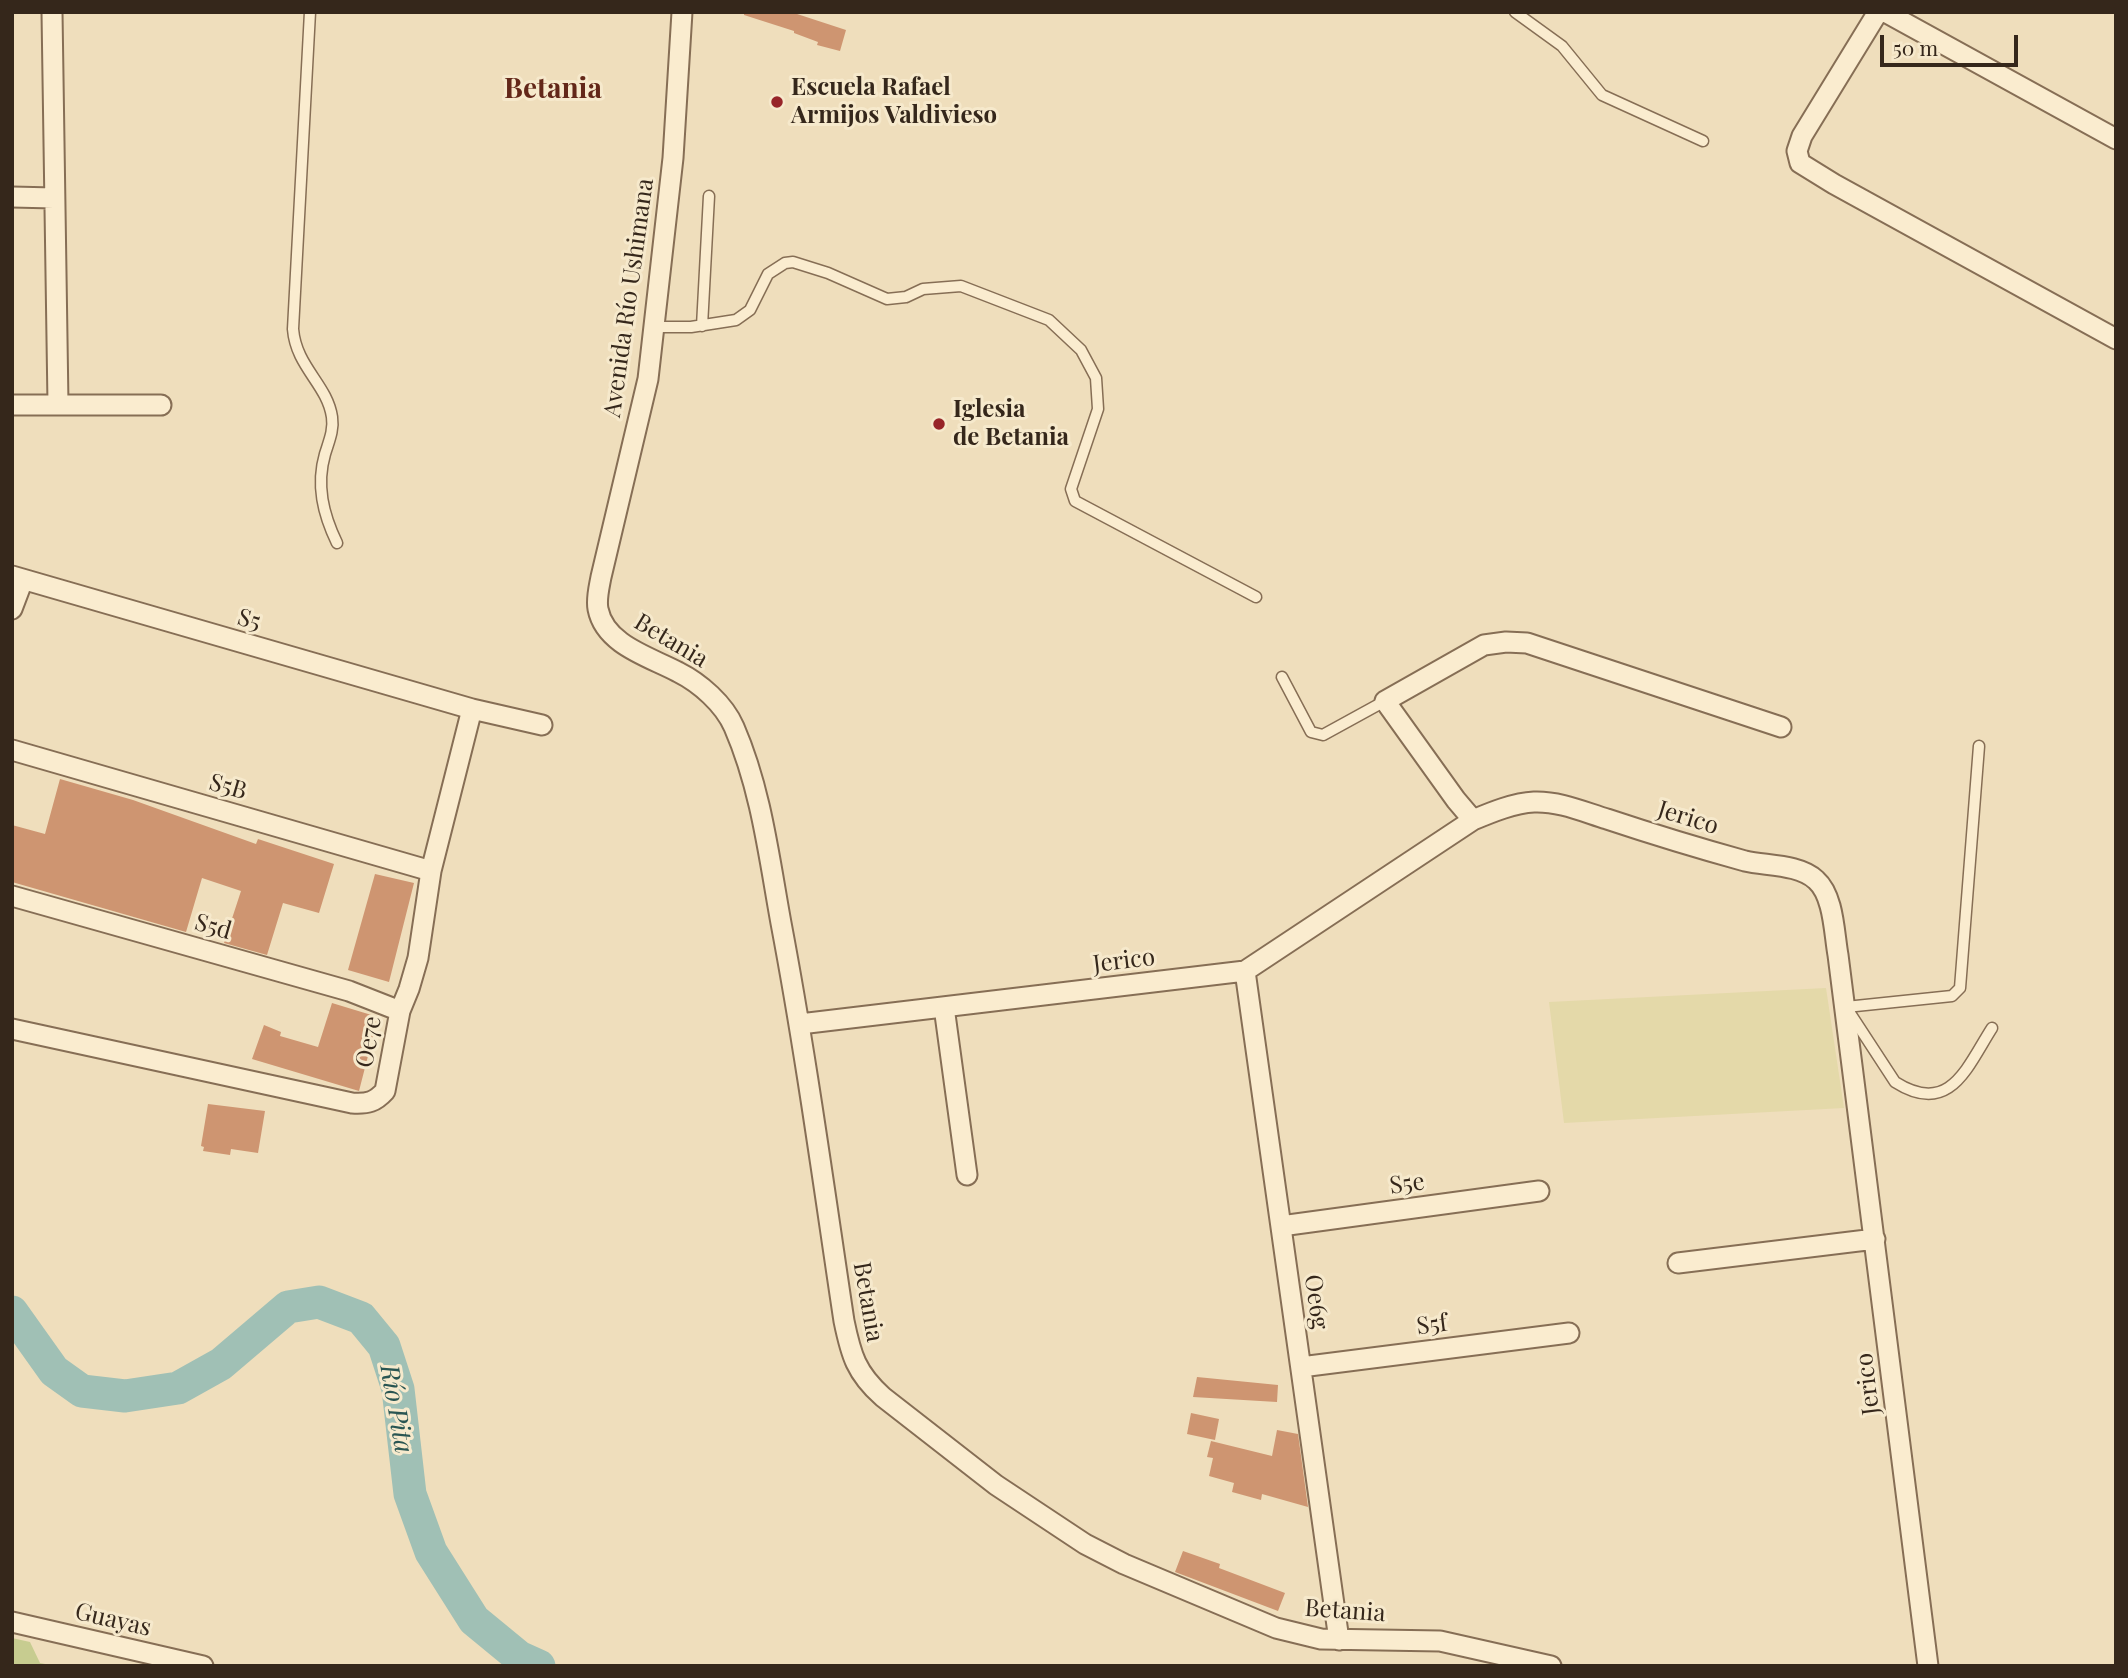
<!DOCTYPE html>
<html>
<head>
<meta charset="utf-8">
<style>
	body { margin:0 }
	#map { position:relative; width:2128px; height:1678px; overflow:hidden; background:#efdebc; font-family:"Playfair Display",serif }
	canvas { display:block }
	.frame { position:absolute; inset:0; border:14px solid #35271b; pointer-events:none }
	.scale { position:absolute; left:1880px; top:35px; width:138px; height:32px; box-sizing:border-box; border:4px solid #35271b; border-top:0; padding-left:9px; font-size:21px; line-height:24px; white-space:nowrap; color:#35271b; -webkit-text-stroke:5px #f6e9cc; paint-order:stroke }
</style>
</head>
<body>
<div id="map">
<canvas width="2128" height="1678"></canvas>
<div class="frame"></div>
<div class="scale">50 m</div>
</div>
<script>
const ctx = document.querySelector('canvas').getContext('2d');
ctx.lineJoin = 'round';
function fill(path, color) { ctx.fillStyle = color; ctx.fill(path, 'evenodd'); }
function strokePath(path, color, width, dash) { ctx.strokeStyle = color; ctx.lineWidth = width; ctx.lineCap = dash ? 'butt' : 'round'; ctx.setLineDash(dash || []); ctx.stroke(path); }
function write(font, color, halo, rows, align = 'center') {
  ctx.font = font + ' "Playfair Display",serif'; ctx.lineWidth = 6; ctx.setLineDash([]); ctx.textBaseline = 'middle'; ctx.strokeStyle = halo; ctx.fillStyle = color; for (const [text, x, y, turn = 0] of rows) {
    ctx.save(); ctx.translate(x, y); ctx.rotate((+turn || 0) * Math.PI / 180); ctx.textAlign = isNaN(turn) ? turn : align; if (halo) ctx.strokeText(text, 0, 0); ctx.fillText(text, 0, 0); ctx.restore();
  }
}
fill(new Path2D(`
	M1826,988L1844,1108L1564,1123L1549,1002Z`), '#e4d9a9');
fill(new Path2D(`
	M12,1638L30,1642L40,1663L56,1666H12Z`), '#c7cc90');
strokePath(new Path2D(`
	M12,1312L54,1371L82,1391L125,1396L178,1388L221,1364L288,1307L319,1302L361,1318L384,1346L398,1389L410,1494L431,1552L474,1620L519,1657L539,1666`), '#a0c0b5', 33);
fill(new Path2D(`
	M744,12H791L846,30L840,51L817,45L818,42L794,33V31L744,15Z
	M60,779L133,800L256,844L258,839L334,864L319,913L283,903L267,955L224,943L241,891L202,878L186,932L12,882V825L45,834Z
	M375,874L414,883L389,982L348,970Z
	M332,1003L378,1017L359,1091L252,1059L264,1025L281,1032L280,1036L318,1047Z
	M208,1104L265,1111L258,1153L231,1149L230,1155L203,1151L204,1147L201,1146Z
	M1197,1377L1278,1385L1277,1402L1193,1397Z
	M1191,1413L1219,1419L1215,1440L1187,1434Z
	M1277,1430L1298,1434L1308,1507L1262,1494L1261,1500L1232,1492L1234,1483L1209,1476L1213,1458L1207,1457L1211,1441L1272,1456Z
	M1183,1551L1220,1564L1219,1568L1285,1593L1278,1611L1175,1572Z`), '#ce9571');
const service = new Path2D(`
	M310,12L293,329C296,367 327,384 332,417C334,430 329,441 325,454C316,485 323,514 337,543
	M1515,12L1562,46L1602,95L1703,141
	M702,326L709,196
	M655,327H691L736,320L750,310L768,274L785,263L793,262L828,273L887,299L906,297L923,289L961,286L1049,320L1081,350L1096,378L1098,409L1071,489L1075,501L1256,597
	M1282,677L1311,732L1323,735L1385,701
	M1979,746L1960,988L1952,996L1846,1007L1895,1082C1950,1117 1967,1067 1992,1028`);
const minor = new Path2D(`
	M52,12L58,404
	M682,12L673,158L648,379L601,577C599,588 596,599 598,609C605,645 650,657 678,672C700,683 724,704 734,727C761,789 769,857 781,923C806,1055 824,1188 844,1321C851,1355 856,1373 883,1397L996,1485L1085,1544L1124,1564L1276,1628L1321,1639L1440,1641L1551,1666
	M1878,12L1802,136L1797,151L1800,163L1834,184L2116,339
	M1885,12L2116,139
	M12,197L54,198
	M12,405H161
	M12,576L472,709L542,725
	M12,609L23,580
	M12,750L431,871
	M1473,820L1456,800L1385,701L1484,645L1506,642L1527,643L1781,727
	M12,896L349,991L400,1011
	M1245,971L1339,1640
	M944,1007L967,1175
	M800,1024L1245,971L1473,820C1492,812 1514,803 1534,802C1559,801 1584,812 1607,819C1652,834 1698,848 1745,861C1766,866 1799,864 1816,880C1834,896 1834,933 1838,955L1928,1666
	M12,1029L352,1103C368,1104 375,1102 385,1091L400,1011L409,989L418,958L431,871L472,709
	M1281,1226L1539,1191
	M1678,1263L1875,1239
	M1301,1367L1569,1333
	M12,1622L203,1666`);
strokePath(service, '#866e55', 13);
strokePath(minor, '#866e55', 23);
strokePath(service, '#faeccf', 10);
strokePath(minor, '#faeccf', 19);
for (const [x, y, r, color] of [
	[777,102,7,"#972428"],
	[939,424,7,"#972428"]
]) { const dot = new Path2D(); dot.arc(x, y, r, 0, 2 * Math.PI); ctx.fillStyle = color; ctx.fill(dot); strokePath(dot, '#f6e9cc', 2.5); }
write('bold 24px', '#35271b', '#f6e9cc', [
	["Escuela Rafael",791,88],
	["Armijos Valdivieso",791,116],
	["Iglesia",953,410],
	["de Betania",953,438]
], 'left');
write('24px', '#35271b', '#f6e9cc', [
	["Avenida Río Ushimana",629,298,-82],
	["S5",249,620,16],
	["Betania",671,641,31],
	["S5B",228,787,16],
	["Jerico",1688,818,17],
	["S5d",213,927,16],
	["Jerico",1124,961,-7],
	["Oe7e",369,1042,-80],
	["S5e",1407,1184,-8],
	["Betania",868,1302,80],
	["Oe6g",1316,1302,82],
	["S5f",1432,1325,-7],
	["Jerico",1868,1384,-97],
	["Betania",1345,1611,4],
	["Guayas",113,1620,13]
]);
write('italic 26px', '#295552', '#f6e9cc', [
	["Río Pita",396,1409,80]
]);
write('bold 28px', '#632719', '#f6e9cc', [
	["Betania",553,89]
]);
</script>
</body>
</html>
